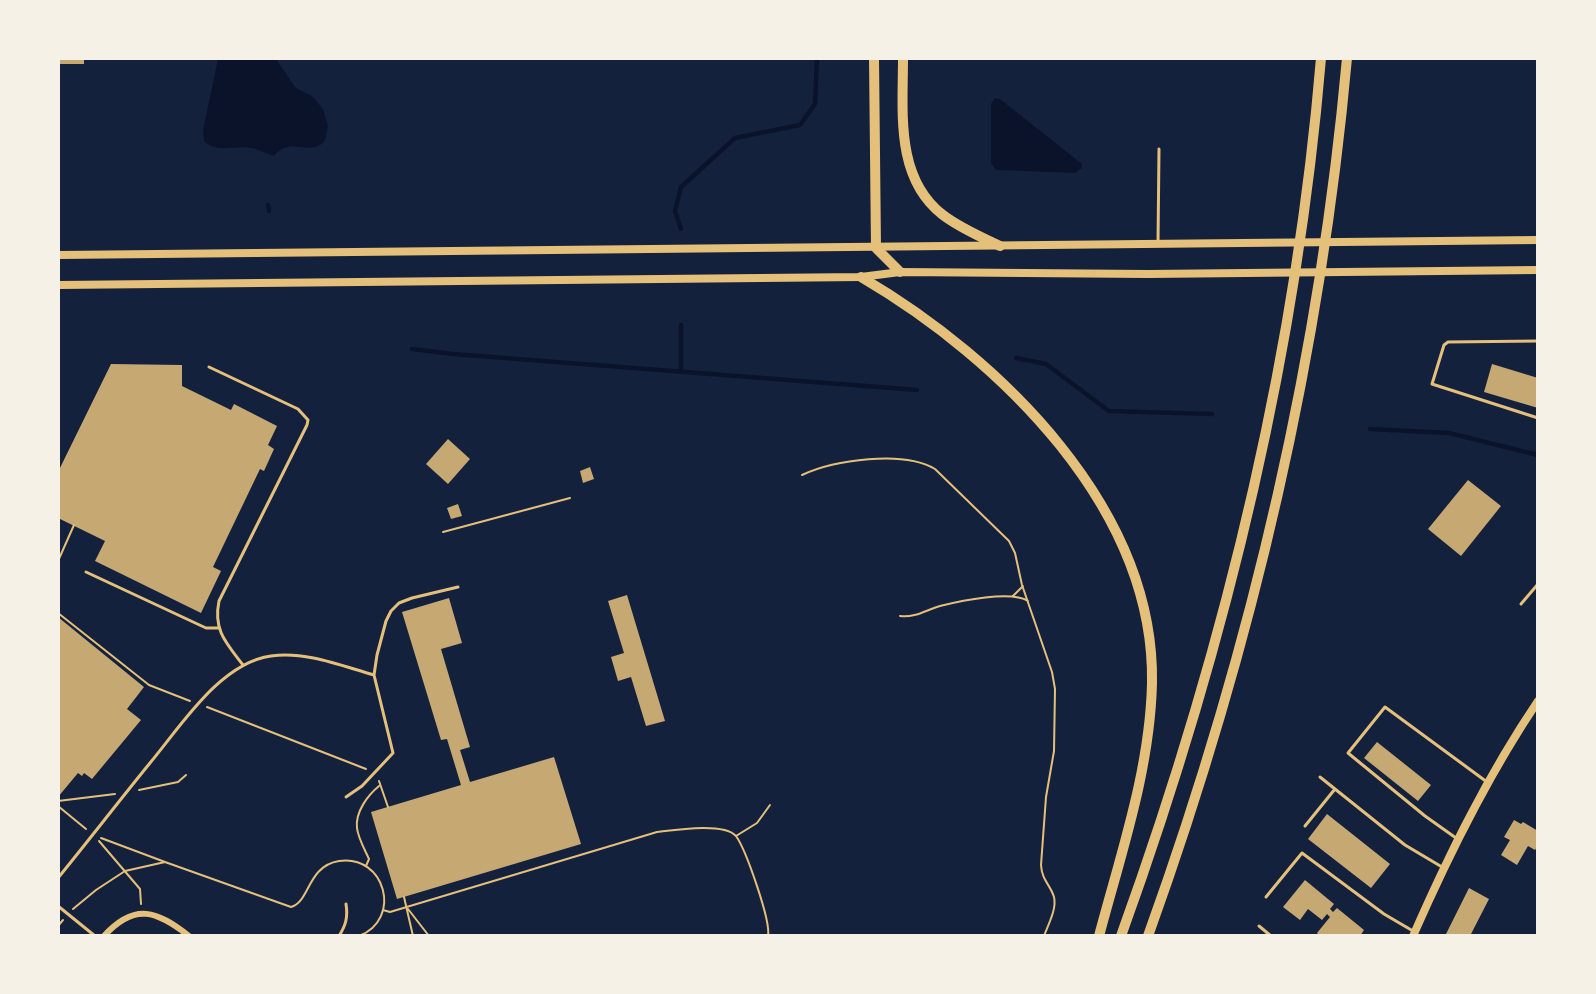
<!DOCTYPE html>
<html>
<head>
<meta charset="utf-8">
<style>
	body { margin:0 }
	#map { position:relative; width:1596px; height:994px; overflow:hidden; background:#14213d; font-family:Commissioner,sans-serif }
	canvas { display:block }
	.frame { position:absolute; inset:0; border:60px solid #f6f1e7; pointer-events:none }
</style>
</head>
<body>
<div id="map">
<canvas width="1596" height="994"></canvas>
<div class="frame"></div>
</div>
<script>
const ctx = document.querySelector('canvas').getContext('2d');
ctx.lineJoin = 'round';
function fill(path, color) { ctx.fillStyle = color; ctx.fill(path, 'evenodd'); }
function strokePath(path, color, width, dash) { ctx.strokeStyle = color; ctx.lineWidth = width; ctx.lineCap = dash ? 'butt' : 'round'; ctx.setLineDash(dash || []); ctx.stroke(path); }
fill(new Path2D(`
	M218,59H276L296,88L312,96L323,109L328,126L325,141C309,158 291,135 274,156C266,154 259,149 251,148C234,145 218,154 204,141L203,130Z
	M995,98L1000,99L1082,164V168L1075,173L996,170L991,163V104Z`), '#0b132b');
strokePath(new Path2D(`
	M268,205L269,211
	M681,229L675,211L681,187L735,138L800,125L815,104L817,58
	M681,325V372
	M412,349L453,354L917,390
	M1016,358L1046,364L1109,411L1212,414
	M1370,429L1449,433L1538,455`), '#0b132b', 4.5);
fill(new Path2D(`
	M58,58H84V64H58Z
	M111,364L182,365V386L231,410L234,404L277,426L268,445L274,449L264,471L260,469L213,567L221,571L201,613L95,561L105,541L58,518V472Z
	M1492,364L1538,378V408L1484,392Z
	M448,439L470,459L448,484L426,464Z
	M590,467L594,479L583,483L580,471Z
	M1468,480L1501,506L1461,556L1428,529Z
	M458,504L462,516L451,519L447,508Z
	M627,595L665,721L646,726L631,677L618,681L611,657L624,653L608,601Z
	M449,598L462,643L441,649L470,747L460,750L470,782L554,757L581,844L397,899L371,812L461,785L447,739L441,740L402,612Z
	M58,617L144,687L127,709L141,720L92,779L84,773L82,776L78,773L58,797Z
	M1377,742L1431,785L1418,801L1364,758Z
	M1327,814L1390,864L1371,888L1308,839Z
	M1514,820L1521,824L1523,822L1538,831V846L1535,850L1528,846L1517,865L1501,855L1510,840L1504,837Z
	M1305,880L1334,904L1330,909L1333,912L1337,908L1364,930L1360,936H1320L1317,933L1330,917L1327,914L1322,920L1308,909L1300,920L1283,907Z
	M1469,888L1489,899L1470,936H1445Z`), '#c6a872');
strokePath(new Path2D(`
	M802,475C834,460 903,450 935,469L1009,541L1015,553L1022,585L1052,672L1055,689L1054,751L1046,797L1041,865C1042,881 1050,884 1054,897C1057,909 1048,925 1044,936
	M443,532L570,498
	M58,561L74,525
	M1013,596L1023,586
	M58,613L149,685L190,701
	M900,616C915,618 926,610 940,606C960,601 1011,590 1028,601
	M207,707L366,769
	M379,781L388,807
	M139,790L178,782L186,775
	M58,801L115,794
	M58,806L86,829
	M99,841L140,889L141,904
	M165,862L291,907C310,902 307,866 339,861C385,854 403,919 359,936
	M366,866L369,859C365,850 358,838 357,828C355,812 368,795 379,786
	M404,897L413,936
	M73,909L96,890L125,871L165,862L101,838
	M408,909L429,936
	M383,910L390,912L657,832C674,830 724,822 736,836
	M58,926L63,920
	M768,936C771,921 746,850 736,836L757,823L770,805`), '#e5c07b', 2);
strokePath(new Path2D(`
	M1158,243L1159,149
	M1538,341L1448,342L1444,345L1432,384L1538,418
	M209,367L298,409L308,420L307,425L219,601C213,630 226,643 243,665
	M86,572L206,628H218
	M1521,604L1538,584
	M1320,777L1405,845L1442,867
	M346,797L362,786L393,753L374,675L377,655L386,621L391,611L399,603L412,598L458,587
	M1305,826L1335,789
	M1456,838L1425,816L1348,753L1385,707L1487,782
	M58,878C89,840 119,801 150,763C181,726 220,663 271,656C306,651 342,666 374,675
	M1266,897L1302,853L1384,914L1413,931
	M58,906L95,936
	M1259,926L1271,936
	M339,936C346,925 348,917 346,904`), '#e5c07b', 3);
strokePath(new Path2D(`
	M104,936C135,902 157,911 189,936`), '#e5c07b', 6);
strokePath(new Path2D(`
	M1413,936C1449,854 1488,775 1538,701`), '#e5c07b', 8);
strokePath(new Path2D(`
	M58,255L1538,240
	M58,285L861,277L900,272L1148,274L1538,270`), '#e5c07b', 8);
strokePath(new Path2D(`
	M874,58L876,248L900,272
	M903,58C903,113 895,178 943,215C960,228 981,237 1000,246
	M861,277C1001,359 1155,509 1152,683C1150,770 1121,853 1099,936
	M1121,936C1223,654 1296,358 1321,58
	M1148,936C1250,653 1320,358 1347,58`), '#e5c07b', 10);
</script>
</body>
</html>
